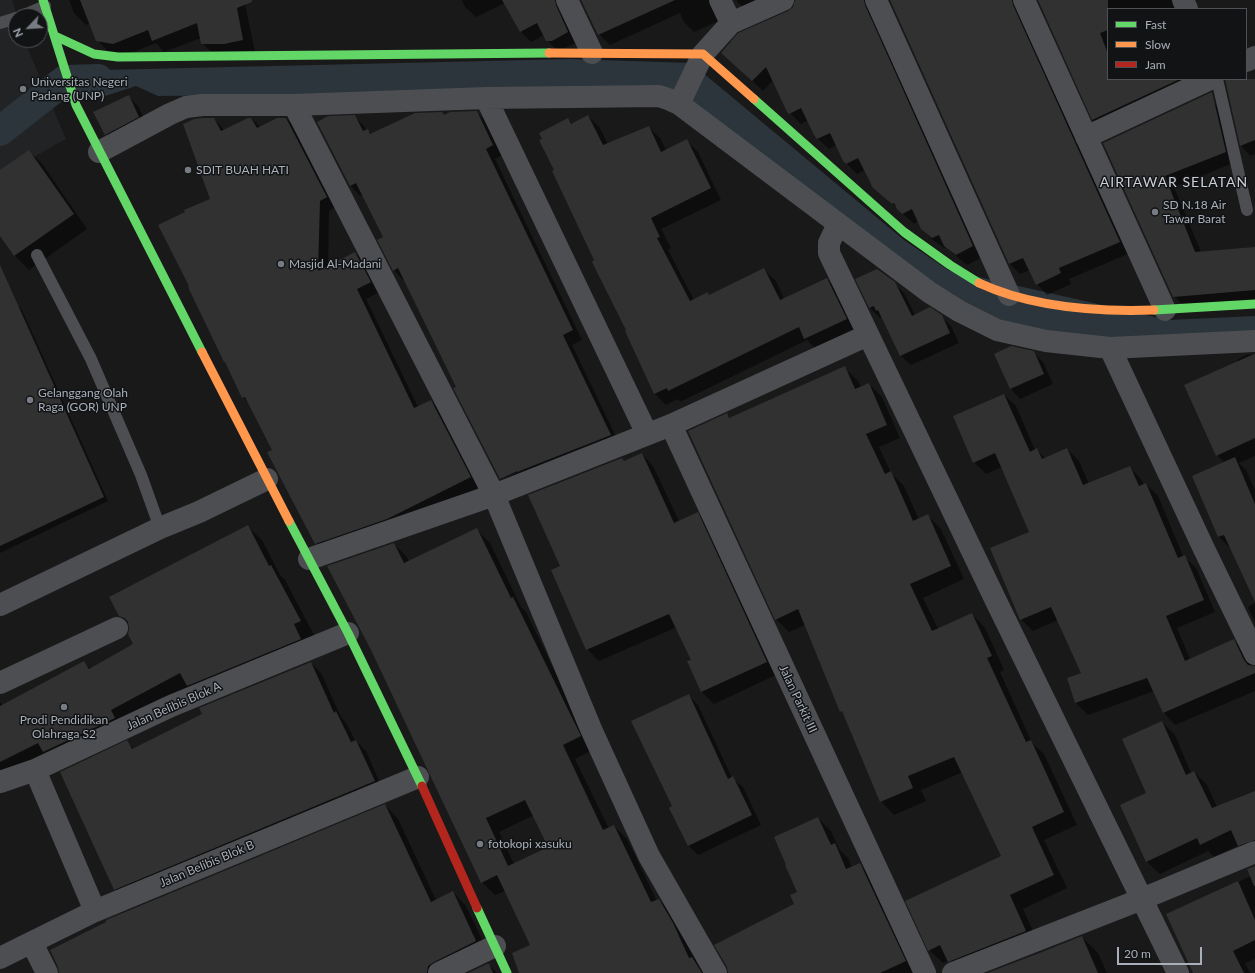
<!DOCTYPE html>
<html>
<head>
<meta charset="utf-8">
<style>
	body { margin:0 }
	#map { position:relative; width:1255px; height:973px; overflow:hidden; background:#191919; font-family:Lato,sans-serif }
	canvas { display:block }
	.legend { position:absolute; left:1107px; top:8px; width:140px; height:72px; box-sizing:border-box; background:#121315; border:1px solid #4e5257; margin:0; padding:5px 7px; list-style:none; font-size:12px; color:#a9b0ba }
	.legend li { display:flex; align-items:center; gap:8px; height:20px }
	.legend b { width:20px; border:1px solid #4e5257 }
	.north { position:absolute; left:8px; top:8px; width:40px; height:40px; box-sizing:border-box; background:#121315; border:1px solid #4e5257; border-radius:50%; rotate:245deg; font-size:11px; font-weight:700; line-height:16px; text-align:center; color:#a9b0ba }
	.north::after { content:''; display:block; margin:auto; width:14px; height:18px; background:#777b82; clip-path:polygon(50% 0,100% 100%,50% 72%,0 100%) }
	.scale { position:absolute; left:1117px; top:947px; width:85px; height:18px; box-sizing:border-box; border:2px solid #a9b0ba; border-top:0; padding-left:5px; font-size:12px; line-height:14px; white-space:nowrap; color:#a9b0ba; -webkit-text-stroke:3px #121315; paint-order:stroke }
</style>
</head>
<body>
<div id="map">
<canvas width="1255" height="973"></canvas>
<ul class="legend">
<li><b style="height:5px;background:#63d668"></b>Fast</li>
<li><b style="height:5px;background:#ff974d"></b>Slow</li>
<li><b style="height:5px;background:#b3261e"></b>Jam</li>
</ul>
<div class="north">N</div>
<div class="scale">20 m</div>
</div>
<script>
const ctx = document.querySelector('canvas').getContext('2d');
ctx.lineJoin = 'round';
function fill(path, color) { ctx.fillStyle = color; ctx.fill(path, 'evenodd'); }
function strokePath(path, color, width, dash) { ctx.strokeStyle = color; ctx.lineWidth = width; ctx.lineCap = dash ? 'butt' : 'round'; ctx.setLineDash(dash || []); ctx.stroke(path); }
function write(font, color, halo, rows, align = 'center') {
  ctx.font = font + ' Lato,sans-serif'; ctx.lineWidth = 3; ctx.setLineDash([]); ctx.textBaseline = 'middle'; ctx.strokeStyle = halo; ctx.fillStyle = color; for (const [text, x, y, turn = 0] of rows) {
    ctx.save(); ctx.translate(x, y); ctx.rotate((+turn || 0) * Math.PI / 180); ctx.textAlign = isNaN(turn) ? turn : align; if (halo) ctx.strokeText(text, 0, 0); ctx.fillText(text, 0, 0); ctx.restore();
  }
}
fill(new Path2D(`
	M0,0H12L17,16L16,40H24L66,139L0,176Z`), '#222325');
fill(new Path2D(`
	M571,59L691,63L904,240L948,270L1168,320L1255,316V336L1097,340L1057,336L970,311L678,91L158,96L136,86L102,97L65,80L60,71Z`), '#2b353b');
fill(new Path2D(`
	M69,0H244L255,51L214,55L202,43L201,38L164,52L156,43L126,55L110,53L98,41L90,23L86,25L74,13Z
	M462,0H571L578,42L558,51L547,40L544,35L531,42L521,32L505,3L476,17L465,7Z
	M582,0H724L721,20L694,32L684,22L680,13L610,45L599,34Z
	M736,0H763L745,9Z
	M796,0H880L983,257L967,265L956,256L946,247L944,248L933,240L922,229L918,221L914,224L874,187L865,170L857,174L843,160L836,145L829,149L814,135L808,120L801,124L788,111L773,80L763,91L733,63L794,8Z
	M891,0H1028L1130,253L1069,279L1071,284L1047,295L1037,284L1030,270L1020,274L1010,264Z
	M1039,0H1172L1176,9H1108V79H1193L1104,130L1093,120Z
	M1255,91V156L1254,154L1251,156L1241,146L1230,96Z
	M128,96L138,106L148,126L116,144L106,134Z
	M1214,103L1224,113L1236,162L1174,187L1201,252L1255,248V300L1184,306L1174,296L1104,143Z
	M477,112L486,122L502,155L495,159L582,340L572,345L620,445L510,488L501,478L405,279L403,280L394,270L384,238L363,194L360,196L351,186L318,122L354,116L364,126L366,130H367L372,134L444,116ZM521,468L522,470L503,479V476Z
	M588,116L600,128L608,144L648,127L660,138L666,150L686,140L698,152L721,200L661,229L671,248L668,250L694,300L708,293L710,296L764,270L776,281L784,299L827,279L838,291L857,331L816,350L807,340L680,402L678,399L666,405L655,394L626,332L627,331L595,261L568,120L573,124Z
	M251,118L260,127L286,118L296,128L336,207L329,211L328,267L355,253L365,262L380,292L366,299L418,407L431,401L440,410L480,487L397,528L326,553L316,543L273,450L249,403L243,397L190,287L212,200L214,119L224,130Z
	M29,151L43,165L87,229L29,270L15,256L0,234V171Z
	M857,280L894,283L904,293L915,315L941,316L951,326L959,343L911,365L901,356L883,316L880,318L870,308Z
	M0,295L11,297L22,310L108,501L0,553Z
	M1033,352L1043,362L1053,384L1020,399L1011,389L995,354Z
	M1255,354V456L1239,463L1246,470L1255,490V599L1231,549L1219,537L1193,477L1225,463L1217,455L1238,362L1237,360L1246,355Z
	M845,368L858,381L861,387L869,384L882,397L900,438L879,447L891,473L904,486L919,520L928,516L941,529L964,579L923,598L938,629L972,614L985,628L1004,670L1000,672L1032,743L1044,754L1077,825L1044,840L1067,888L1023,909L1039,944L963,973L950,960L943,963L929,950L1002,857L963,772L921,790L926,801L894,815L881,801L845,715L841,711L805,625L789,632L776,619L726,415L730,418Z
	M1004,395L1016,406L1035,450H1037L1045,458L1067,449L1079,461L1089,484L1129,467L1141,479L1144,485L1146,484L1158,496L1183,556L1196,568L1215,612L1177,628L1190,659L1234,641L1246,652L1253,667H1255V691L1175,725L1164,713L1154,691L1088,715L1076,703L1068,679L1082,674L1058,620L1033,631L1021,619L1031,532L1002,467L986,474L974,462Z
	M642,454L653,466L679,521L697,513L709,525L778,674L714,704L702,692L689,662L692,660L677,627L599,661L587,649L562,567L625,462Z
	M248,527L262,540L280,575L285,580L314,635L0,783V702L3,705L84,662L91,669L135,645L130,625L119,615Z
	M477,530L490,543L521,607L526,612L593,750L575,759L609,829L614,826L627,839L657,901L659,900L672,913L706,973H520L531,946L505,891L495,895L482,882L394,544L407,557L409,562ZM534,815L549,848L514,864L499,832Z
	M1255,603V622L1248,607Z
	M311,663L321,673L341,717L346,723L355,740L366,751L384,792L125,900L115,889L127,742L134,749Z
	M688,695L698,705L732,778L743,787L761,825L698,855L689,846L673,807Z
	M1162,722L1175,735L1191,773L1194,772L1207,785L1217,807L1255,792V856L1251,858L1239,845L1214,857L1208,851L1160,874L1147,862L1122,805L1147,794Z
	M385,805L398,819L436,900L453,892L466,906L489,954L451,973H60Z
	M818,818L831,831L839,849L848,858L852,868L860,865L873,878L918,973H729L796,904Z
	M1255,867V959L1245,963L1250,973H1195L1168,914L1251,876Z
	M1082,937L1098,953L1107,973H990Z
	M489,965L497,973H470Z`), '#0007');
strokePath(new Path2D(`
	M0,131L65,80L98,79`), '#2b353b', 30);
fill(new Path2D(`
	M80,0H252V2L237,8L243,40L224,44H201L197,23L152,41L148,30L113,44L96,41Z
	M502,0H555L556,5L568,32L552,41H546L537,23L520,32Z
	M581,0H675L598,35Z
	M795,0H864L865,5L973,246L956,255L944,246L939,235L932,238L921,229L912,209L902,214L897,209L894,203L892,204L873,188L858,158L846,164L843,161L830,133L817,139L814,135L801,108L789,114L787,112L766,67L752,81L721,53L738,33L788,11L793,7Z
	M890,0H1012L1013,5L1120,242L1059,268L1061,273L1036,285L1023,258L1009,264Z
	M1038,0H1108V30L1100,33L1108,54V79H1180L1092,120Z
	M1225,79H1255V140L1240,146Z
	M1212,92L1226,152L1165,176L1195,252L1255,247V290L1173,297L1103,143Z
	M129,95L139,117L105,135L93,112Z
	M477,111L493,145L486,149L573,330L563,335L611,435L517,472V471L500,479L453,388L456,387L398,268L393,271L377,240L383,237L356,183L350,186L317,122L328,116L355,115L363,131L368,129L370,134L415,113L442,112L444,115L450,112Z
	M588,115L603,145L649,126L661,152L687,139L711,188L651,218L660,237L657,238L690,301L708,292L709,295L764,268L780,300L827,278L847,319L804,339L799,327L668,391L667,388L654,394L625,331L626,330L592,262L594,260L552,171L554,170L539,140L542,139L539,133L568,118L571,124Z
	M203,118H214L221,131L248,118H251L257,128L277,118H286L327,197L320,201L318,271L355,252L371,282L357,289L414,408L431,400L471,477L387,519L315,544L267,452L272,450L245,397L242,398L225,362H224L188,287L189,286L158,225L185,212L184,210L210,199L183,124L194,119Z
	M29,150L74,214L14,256L0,236V170Z
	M0,265L104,497L0,546Z
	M877,269L895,282L912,316L930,307L942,315L950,333L900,356L878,310L876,311L874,306L869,308L855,279Z
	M1011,346L1034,351L1044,374L1010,389L994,354Z
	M1254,354H1255V438L1216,456L1184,385Z
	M845,366L855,389L869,383L887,425L866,434L885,474L891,471L913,521L928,514L951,566L910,584L932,631L972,613L992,656L987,658L1026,742L1031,740L1064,812L1032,827L1054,875L1010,895L1026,931L948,962L940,945L928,951L905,901L1001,856L954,757L908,776L913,788L880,802L842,711L840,712L798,609L775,620L688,431L727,413L729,418Z
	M1004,394L1030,452L1037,448L1042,459L1067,448L1083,485L1130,466L1139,486L1146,483L1178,558L1185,555L1204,600L1166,616L1185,661L1234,639L1244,660L1248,665L1255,666V673L1163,713L1147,678L1075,703L1067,678L1081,673L1051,607L1020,620L990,548L1029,532L995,453L973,463L953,416Z
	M642,453L674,523L698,512L767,662L701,692L687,661L691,660L669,614L586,650L551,570L560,566L528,495L622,458L624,461Z
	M1235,457L1255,504V602L1224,535L1218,537L1192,476Z
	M248,525L269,566L271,565L301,621L294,624L301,639L187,686L180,673L111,710L115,718L43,752L38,743L0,762V706L84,661L89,669L133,644L128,634L129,629L128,622L124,618L119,616L109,597Z
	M477,528L511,598L513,597L581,736L563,745L603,830L614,825L651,902L659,899L673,923L689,958L692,957L702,973H519L512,953L530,945L497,875L481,883L371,650L327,566L394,543L404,563ZM525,800L548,847L508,866L486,818Z
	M311,662L334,713L336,711L351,742L356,740L375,781L114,890L60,772L127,740L132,749L202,714L199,708Z
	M689,694L728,779L733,776L752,815L688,846L669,808L672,806L631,721Z
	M1162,721L1186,775L1194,771L1212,808L1255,791V840L1238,846L1231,830L1200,845L1197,838L1146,862L1120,805L1146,793L1122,739Z
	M385,804L431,902L453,891L476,941L434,962L428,966L427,973H59L58,967L50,950L106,922V920Z
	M818,817L831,845L835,843L846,869L860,863L906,961L880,973H728L727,967L714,945L794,904L790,895L797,892L785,865H786L774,837Z
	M1255,866V886H1254L1247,869Z
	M1238,881L1255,920V940L1233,951L1244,973H1193L1166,914Z
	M1082,936L1098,973H987L1037,954Z
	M487,964H489L493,973H468Z`), '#313131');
strokePath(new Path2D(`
	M22,16L45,6
	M0,23L16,18
	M1217,79L1247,210
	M37,255L91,359L141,475L160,528`), '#4c4e52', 12);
strokePath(new Path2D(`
	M567,0L592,53
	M720,0L731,23
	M783,0L731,23L703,54L679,104L929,292L959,311L997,330L1046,341L1110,348L1255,341
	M876,0L1009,295
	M1024,0L1165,310
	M1183,0L1187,9
	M1246,61L1255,57
	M486,98L647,434
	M294,105L494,495L591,729L649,856L716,973
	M1086,137L1210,79
	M99,152L170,114L186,107L202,105H294L486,98L659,96L668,99L679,104
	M838,224L829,243V253L996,601L1178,973
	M1110,348L1204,549L1255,654
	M671,425L925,973
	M309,559L494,495L671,425L868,335
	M0,605L160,528L199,512L267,479
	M0,683L117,628
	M35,770L95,911
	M0,782L35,770L171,706L348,633
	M32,943L47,973
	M0,958L95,911L418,777
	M439,973L495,946
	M953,973L1142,899L1255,852`), '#4c4e52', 22);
strokePath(new Path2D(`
	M43,0L76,105L202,352
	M55,36L94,54L118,57L549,53
	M754,99L904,232L950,265L979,283
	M1154,310L1255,304
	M289,521L348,633L422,786
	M477,908L507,973`), '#63d668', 9);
strokePath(new Path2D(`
	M549,53L703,54L754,99
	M979,283C1033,308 1096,312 1154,310
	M202,352L289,521`), '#ff974d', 9);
strokePath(new Path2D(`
	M422,786L477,908`), '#b3261e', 9);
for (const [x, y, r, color] of [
	[23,89,4,"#777b82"],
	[188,170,4,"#777b82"],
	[1155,212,4,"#777b82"],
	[281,264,4,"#777b82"],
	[30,400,4,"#777b82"],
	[64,707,4,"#777b82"],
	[480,844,4,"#777b82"]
]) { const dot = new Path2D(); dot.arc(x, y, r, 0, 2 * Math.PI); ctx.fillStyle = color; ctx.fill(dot); strokePath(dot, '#121315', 1.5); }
write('12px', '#a9b0ba', '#121315', [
	["Universitas Negeri",31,82],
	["Padang (UNP)",31,96],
	["SDIT BUAH HATI",196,170],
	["SD N.18 Air",1163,205],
	["Tawar Barat",1163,219],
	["Masjid Al-Madani",289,264],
	["Gelanggang Olah",38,393],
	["Raga (GOR) UNP",38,407],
	["Prodi Pendidikan",64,720,"center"],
	["Olahraga S2",64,734,"center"],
	["fotokopi xasuku",488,844]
], 'left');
write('12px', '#a9b0ba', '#121315', [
	["Jalan Parkit III",798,699,65],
	["Jalan Belibis Blok A",174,706,-24],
	["Jalan Belibis Blok B",207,864,-23]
]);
ctx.letterSpacing = '1px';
write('14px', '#cbced6', '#121315', [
	["AIRTAWAR SELATAN",1174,182]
]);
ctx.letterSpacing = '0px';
</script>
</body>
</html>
